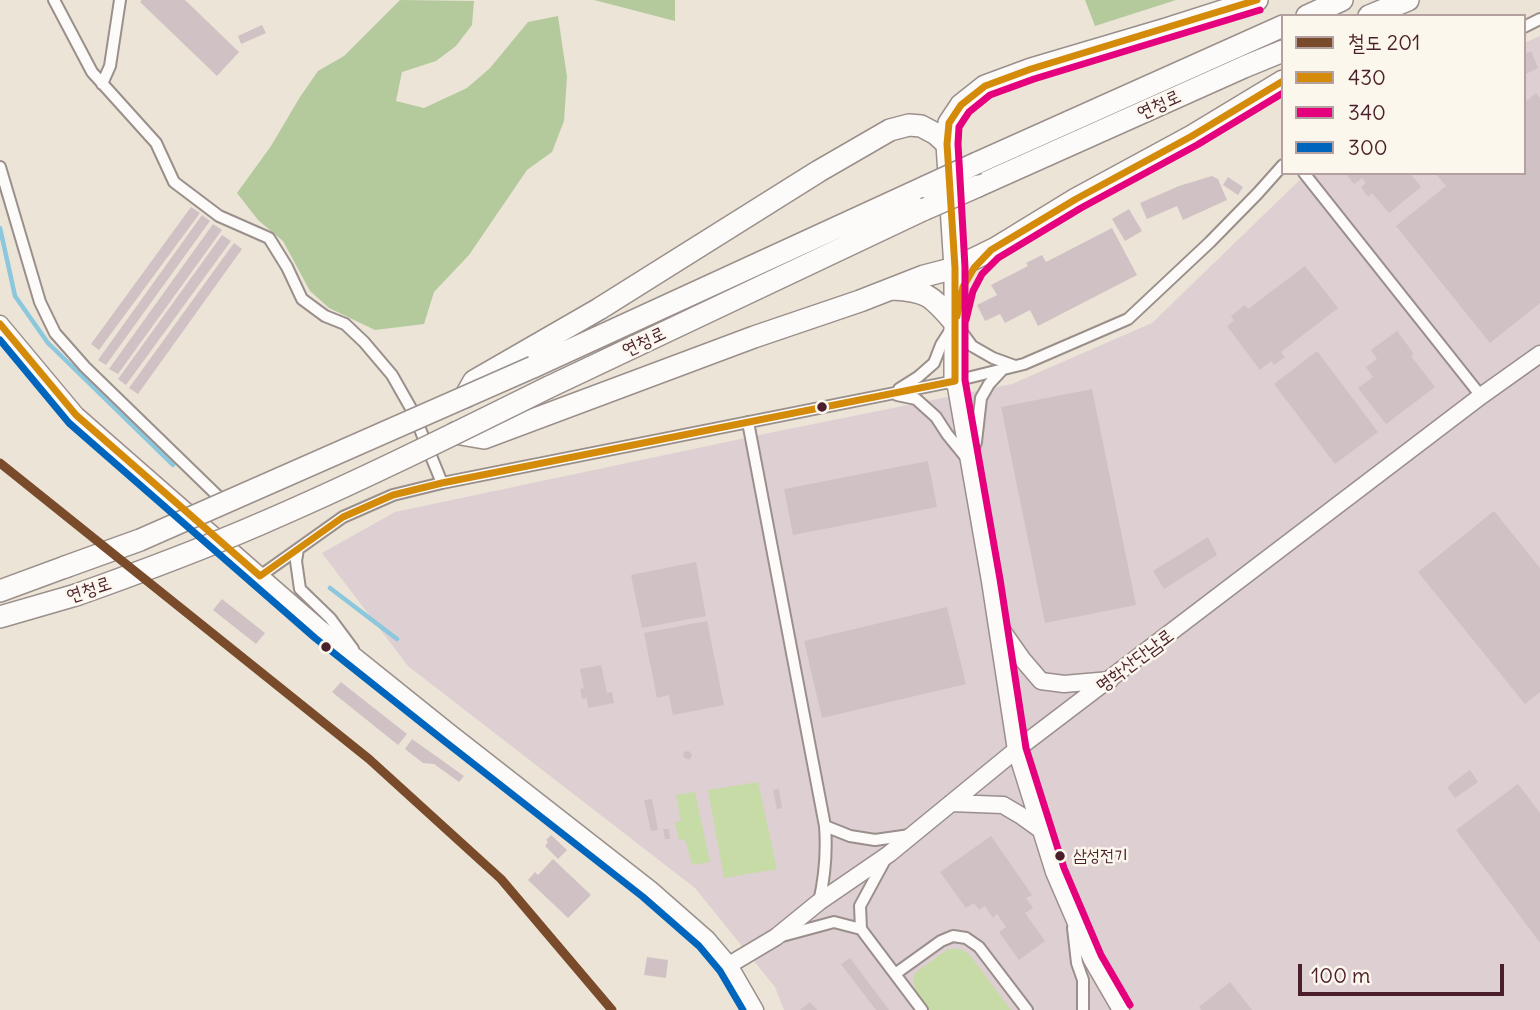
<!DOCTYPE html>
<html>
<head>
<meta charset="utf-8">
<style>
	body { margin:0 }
	#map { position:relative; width:1540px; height:1010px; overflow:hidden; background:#ece4d7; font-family:Delius,"Poor Story",sans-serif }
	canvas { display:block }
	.legend { position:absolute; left:1281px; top:14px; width:245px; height:161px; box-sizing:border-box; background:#fbf7ec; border:2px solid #b4a19f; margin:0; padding:9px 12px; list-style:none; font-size:21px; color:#4a1f2b }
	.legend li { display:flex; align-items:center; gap:14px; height:35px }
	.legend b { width:35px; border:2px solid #b4a19f }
	.scale { position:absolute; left:1298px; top:964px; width:206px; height:32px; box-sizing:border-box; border:4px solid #4a1f2b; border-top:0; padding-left:9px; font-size:21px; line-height:24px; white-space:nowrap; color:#4a1f2b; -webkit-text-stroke:5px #fbf7ec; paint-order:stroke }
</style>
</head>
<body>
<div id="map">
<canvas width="1540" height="1010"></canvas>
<ul class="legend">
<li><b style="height:9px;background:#7a4b2a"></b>철도 201</li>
<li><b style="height:9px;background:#d48b09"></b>430</li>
<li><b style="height:9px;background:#e5007d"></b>340</li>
<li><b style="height:9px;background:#0065bd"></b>300</li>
</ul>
<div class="scale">100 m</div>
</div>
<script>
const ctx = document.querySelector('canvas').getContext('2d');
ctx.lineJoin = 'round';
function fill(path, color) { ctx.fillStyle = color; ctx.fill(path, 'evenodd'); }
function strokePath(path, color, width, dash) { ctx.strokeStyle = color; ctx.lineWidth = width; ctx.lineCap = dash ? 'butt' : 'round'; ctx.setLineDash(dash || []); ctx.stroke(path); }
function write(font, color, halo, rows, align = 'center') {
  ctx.font = font + ' Delius,"Poor Story",sans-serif'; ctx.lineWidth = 5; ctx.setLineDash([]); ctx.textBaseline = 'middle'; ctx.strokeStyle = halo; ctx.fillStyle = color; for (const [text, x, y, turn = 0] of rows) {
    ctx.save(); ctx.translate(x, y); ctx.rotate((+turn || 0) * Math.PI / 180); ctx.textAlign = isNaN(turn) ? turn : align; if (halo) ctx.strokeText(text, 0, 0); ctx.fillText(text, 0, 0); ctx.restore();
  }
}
fill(new Path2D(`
	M1540,36V1010H784L775,987L695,888L408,666L322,553L395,512L774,432L1012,384L1152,323L1307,173H1524V43Z`), '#ddcfd2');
fill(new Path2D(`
	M758,782L777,869L724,878L708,790Z
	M695,792L710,862L692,865L685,839L679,840L675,822L681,821L676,795Z
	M948,949H960L969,954L1011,1010H930C922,999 909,988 915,973Z`), '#c7dba7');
fill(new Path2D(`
	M400,0L474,1L472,25L456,46L436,61L402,72L396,101L424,108L467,88L490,68L528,22L558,16L567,77L564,121L552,152L527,170L469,255L434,292L424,324L375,330L329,308L310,291L283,241L258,220L237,193L271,146L300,97L318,71L344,56Z
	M594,0H675V21Z
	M1085,0H1176L1095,26Z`), '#b4ca9d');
strokePath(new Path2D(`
	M0,228L15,296L48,343L173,465
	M330,588L397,639`), '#8bc7dd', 4.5);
fill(new Path2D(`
	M142,0H185L239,52L217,76L140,2Z
	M262,25L266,33L241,44L238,36Z
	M1531,51L1538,68L1524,75V54Z
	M1536,93L1540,98V303L1490,343L1396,226L1446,186L1435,173H1524V103Z
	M1345,173H1410L1421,187L1389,213L1372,193L1368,197L1361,187L1366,183L1362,178L1354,184Z
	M1212,176L1218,179L1227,200L1183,220L1177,206L1147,219L1140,203L1179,186Z
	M1228,177L1243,187L1238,195L1223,185Z
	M191,207L200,213L99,350L91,344Z
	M1129,209L1142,231L1125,241L1112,219Z
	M202,215L210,221L106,365L98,360Z
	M213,224L222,230L118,374L109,369Z
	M1112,228L1137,275L1038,326L1030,310L1005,323L1000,314L985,321L977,305L997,295L991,285L1028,266L1026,263L1042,255L1046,262Z
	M222,235L231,241L126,385L118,379Z
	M234,243L242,249L138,394L129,388Z
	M1305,266L1338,308L1281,352L1285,357L1274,365L1271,361L1260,370L1227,326L1234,321L1231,316L1245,305L1248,309Z
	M1397,331L1414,354L1411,356L1435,387L1386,424L1358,388L1373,377L1366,367L1377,359L1371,350Z
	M1317,351L1378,432L1335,464L1274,384Z
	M1092,389L1136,605L1045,623L1001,407Z
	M928,461L937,507L793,535L784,489Z
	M1494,511L1540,568V692L1525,704L1418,572Z
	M1208,537L1217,555L1164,589L1153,571Z
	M696,562L706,616L642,628L631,575Z
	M222,599L265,633L256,644L213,610Z
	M947,607L966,684L822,718L804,641Z
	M707,621L724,705L673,715L669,695L657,698L644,633Z
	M601,665L607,693L612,692L614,703L588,708L587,698L582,699L580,689L584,688L580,669Z
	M341,682L407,734L398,745L332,692Z
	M412,739L464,776L459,782L434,764L423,763L405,749Z
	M689,751L692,755L690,759H686L683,756L684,752Z
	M1470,770L1478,782L1455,798L1447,787Z
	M1518,784L1540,813V943L1456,830Z
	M779,789L782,808L777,809L773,790Z
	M652,799L658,830L651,831L644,800Z
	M663,829H669L670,839H665Z
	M551,835L567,850L558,859L545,846L548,842L546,840Z
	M991,836L1032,895L1026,898L1033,908L1025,913L1045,941L1019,960L999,932L1006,927L997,914L993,918L985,906L979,910L974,903L966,908L940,872Z
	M553,859L591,895L568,918L528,880L535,872L538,875Z
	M647,957L668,960L666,978L644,975Z
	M850,958L889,1010H876L841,964Z
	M1230,982L1252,1010H1201L1199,1007Z
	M810,1002L817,1010H800Z`), '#d0c2c4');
const street = new Path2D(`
	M54,0L92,72L156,143L174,182L219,216L269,238L287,267L302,299L325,316L345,324L364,342L392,375L413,412L442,483
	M1524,27L1540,19
	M102,84L110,66L120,0
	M0,167L40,302L55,333L85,367L225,503
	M1304,173L1481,396
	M899,389L918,377L934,363L941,345L955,323L972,346L993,358L1015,366
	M897,395L916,399L936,417L947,434L969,461L976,442L981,398L989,384L1002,370
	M748,422L825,826
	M298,549L296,561L300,589L330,618L353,649
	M260,576L343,517L393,495L442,483L955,381L1024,364L1128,319L1210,242L1258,193L1283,165
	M819,902C825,876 827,852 825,826L850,836L875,840L910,835
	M1073,928L1077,963L1083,980V1010
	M861,929L922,1010
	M861,929L860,906L886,858
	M782,936L834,922L861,929
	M895,974L941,941L953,936L966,938L979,947L1027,1010`);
const secondary = new Path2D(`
	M0,324L76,415L260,576L322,630L449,732L650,889L707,939L729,965L755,1010
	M955,381L990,581L1016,750L1054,872L1092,960L1121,1010
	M999,626L1023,660L1041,681L1064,684L1110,680
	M951,803L1003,805L1020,815L1041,830
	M729,965L776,937L819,902L889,854L1016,750L1481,396L1540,354`);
const highway = new Path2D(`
	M1307,16L1342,0
	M1369,16L1408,0
	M977,163L1283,26
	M978,186L1244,67L1283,51
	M893,289C929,291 932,297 955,323
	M533,367L925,187
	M955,381V268L947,144L949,123L961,105L985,86L1031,69L1166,29L1257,0
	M549,387L925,209
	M465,397L474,381L599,309L819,171L890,130L909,125L921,126L936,134L947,144
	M455,433L484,438L754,337L860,301L924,276L955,268L996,248L1076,199L1192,136L1283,81
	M0,591L65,567
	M0,617L76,595`);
strokePath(street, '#9a8f8b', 14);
strokePath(secondary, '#9a8f8b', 19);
strokePath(highway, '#9a8f8b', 24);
strokePath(street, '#fcfbf9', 10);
strokePath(secondary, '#fcfbf9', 16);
strokePath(highway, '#fcfbf9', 21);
const highwayBridge = new Path2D(`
	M925,187L977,163
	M925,209L978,186
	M65,567L140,540L533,367
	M76,595C138,573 200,550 260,524C358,482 454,434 549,387`);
strokePath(highwayBridge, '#9a8f8b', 24, []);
strokePath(highwayBridge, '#fcfbf9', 21);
strokePath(new Path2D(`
	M957,316L963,287L974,268L991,250L1076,199L1192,136L1283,81
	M0,324L76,415L260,576L343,517L393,495L442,483L955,381V268L947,144L949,123L961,105L985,86L1031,69L1257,0`), '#d48b09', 7);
strokePath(new Path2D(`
	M966,320L973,291L982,274L998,258L1081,208L1197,145L1283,93
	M1130,1005L1101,955L1064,868L1026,748L1000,579L965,380V267L958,144L959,127L969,112L990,95L1034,79L1260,10`), '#e5007d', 7);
strokePath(new Path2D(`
	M0,340L69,423L315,638L443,740L643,897L699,946L720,971L743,1010`), '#0065bd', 7);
strokePath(new Path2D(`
	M0,463L369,759L501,879L612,1010`), '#7a4b2a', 9);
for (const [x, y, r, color] of [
	[822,407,6,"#4a1f2b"],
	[326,647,6,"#4a1f2b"],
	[1060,856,6,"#4a1f2b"]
]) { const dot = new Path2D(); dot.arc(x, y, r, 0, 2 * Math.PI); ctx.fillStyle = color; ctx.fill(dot); strokePath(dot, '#fbf7ec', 2.5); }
write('17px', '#4a1f2b', '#fbf7ec', [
	["삼성전기",1073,856]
], 'left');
write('19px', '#4a1f2b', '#fbf7ec', [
	["연청로",1159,105,-24],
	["연청로",644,342,-25],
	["연청로",89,590,-18],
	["명학산단남로",1135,661,-37]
]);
</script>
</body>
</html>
